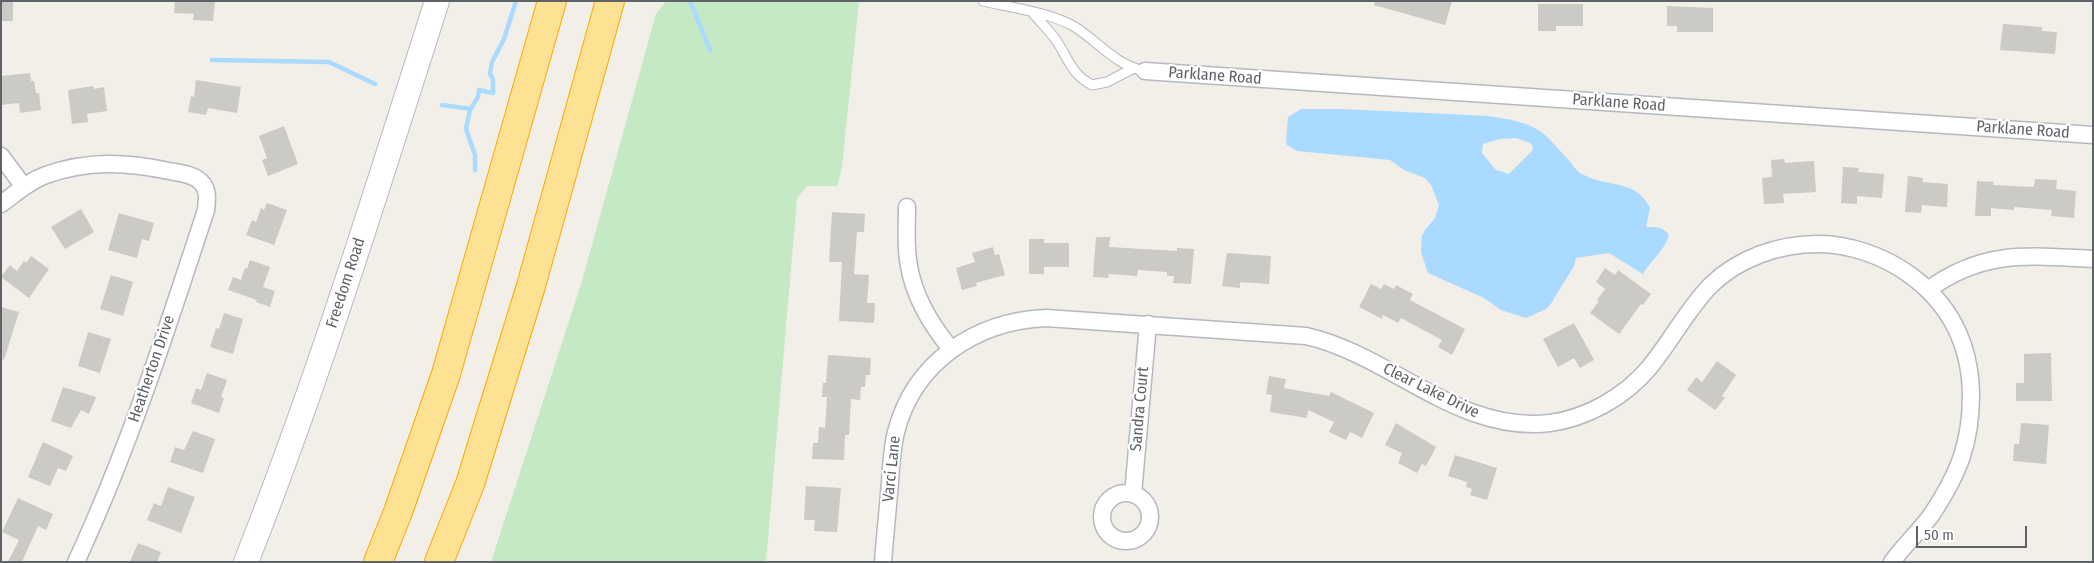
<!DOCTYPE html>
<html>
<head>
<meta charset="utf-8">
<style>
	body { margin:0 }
	#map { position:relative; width:2094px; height:563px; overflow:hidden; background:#f1efe8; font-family:"Fira Sans Condensed",sans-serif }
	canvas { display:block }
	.frame { position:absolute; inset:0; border:2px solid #5f6368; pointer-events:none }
	.scale { position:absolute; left:1916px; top:526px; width:111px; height:22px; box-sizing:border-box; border:2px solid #5f6368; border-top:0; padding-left:6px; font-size:15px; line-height:18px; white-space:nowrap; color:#5f6368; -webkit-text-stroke:4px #fff; paint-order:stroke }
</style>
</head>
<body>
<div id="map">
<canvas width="2094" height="563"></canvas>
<div class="frame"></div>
<div class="scale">50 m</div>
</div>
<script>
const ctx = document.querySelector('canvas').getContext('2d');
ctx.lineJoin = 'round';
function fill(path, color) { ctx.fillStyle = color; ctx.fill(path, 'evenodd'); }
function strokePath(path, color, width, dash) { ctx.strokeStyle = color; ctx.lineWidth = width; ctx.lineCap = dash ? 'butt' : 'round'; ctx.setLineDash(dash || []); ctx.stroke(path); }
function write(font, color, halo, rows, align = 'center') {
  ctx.font = font + ' "Fira Sans Condensed",sans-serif'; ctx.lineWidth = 4.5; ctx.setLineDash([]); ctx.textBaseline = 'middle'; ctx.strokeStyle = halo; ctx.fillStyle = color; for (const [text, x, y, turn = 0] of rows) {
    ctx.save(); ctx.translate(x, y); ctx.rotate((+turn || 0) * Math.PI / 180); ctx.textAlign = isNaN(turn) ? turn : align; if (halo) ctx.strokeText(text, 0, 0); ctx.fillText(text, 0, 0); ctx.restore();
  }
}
fill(new Path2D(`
	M666,1H859L842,167L837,186H807L797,198L766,562H491L582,281L656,14Z`), '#c5e8c5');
fill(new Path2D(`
	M1301,109H1343L1489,116C1507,119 1530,122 1544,134C1552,141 1558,149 1565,156C1572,163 1575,171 1584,175C1609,188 1636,179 1650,208L1646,227C1656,227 1662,226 1669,235C1664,251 1651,260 1643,274L1609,253L1576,258L1574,266L1550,305L1546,309L1526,318L1501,310L1484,298L1428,273L1421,252L1422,236L1425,230L1435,218L1439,205L1431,185L1425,178L1404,170L1390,160L1297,151L1287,145L1286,142L1288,117ZM1516,138L1530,143L1533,147L1532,151L1509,174L1496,170L1482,153L1483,144L1500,139Z`), '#aadaff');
strokePath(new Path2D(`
	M690,1L710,50
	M212,60L329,62L375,84
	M442,105L471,109
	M475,170V155L466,129L470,110L478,97L479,90L493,93V79L490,74L492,62L504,39L516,1`), '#aadaff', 4.5);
fill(new Path2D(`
	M1,1H13V21H1Z
	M175,1H215L213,21L193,20L194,14L174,13Z
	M1375,1H1452L1445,25L1374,5Z
	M1538,4H1583V26H1556V31H1538Z
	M1667,6L1713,8V32H1677V26H1667Z
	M2003,24L2042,27V31L2057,32L2055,54L2000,50Z
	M30,73L31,81H34L36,93H39L41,110L20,113L19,103L1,105V76Z
	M196,80L241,87L237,113L208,108L206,115L188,112L191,96L194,97Z
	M93,86L94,89L104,87L107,111L87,114L88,122L72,124L68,90Z
	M284,126L298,164L268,176L262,160L267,158L259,136Z
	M1784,159L1785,163L1814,161L1816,192L1783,194L1784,203L1764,204L1762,178L1772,177L1771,160Z
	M1843,167L1859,168L1858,172L1884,174L1882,198L1857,196V204L1841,203Z
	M1908,176L1923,178V182L1948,184L1947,207L1922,205L1921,213L1905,212Z
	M2035,179L2057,180L2056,189L2076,191L2074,218L2051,216L2052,210L2014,207V210L1991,208V216H1975L1977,181L1994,182L1993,185L2034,187Z
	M267,203L287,210L274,245L246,235L252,220L256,222L261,208L264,210Z
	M81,209L94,232L65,249L51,227Z
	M832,212L865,214L864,232H857L854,274L869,275L867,303H875L874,323L839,321L842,262H829Z
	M119,213L154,223L149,241L142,239L137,258L108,250Z
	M1096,237H1110L1109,247L1177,251V248L1194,249L1191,284L1173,283L1174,276H1167V272L1138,270L1137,276L1109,274L1108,278L1093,277Z
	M1029,239H1044V243H1069V267H1044V274H1029Z
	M993,247L995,255L999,254L1005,275L976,283L977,286L962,290L956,268L975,262L972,253Z
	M1227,253L1271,256L1269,284L1240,282V288L1222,286Z
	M31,256L49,269L29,298L1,277L10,265L17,271L24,261L26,263Z
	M250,260L270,267L263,287L275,291L270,307L256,302L257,300L228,290L233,277L241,280L245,268L247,269Z
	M1605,268L1615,275L1618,270L1651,294L1643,305L1641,304L1619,334L1590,313L1599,301L1597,300L1605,289L1596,282Z
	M111,275L133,282L123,316L100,309Z
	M1371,284L1381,289L1384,284L1394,289L1396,285L1413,294L1410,300L1465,329L1452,355L1438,347L1442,340L1401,318L1398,323L1383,315L1382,319L1359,307Z
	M1,307L19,312L4,360L1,359Z
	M224,313L243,319L233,354L210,347L216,328L219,329Z
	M1574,323L1594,360L1580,368L1574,358L1558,367L1543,339Z
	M88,332L111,339L100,373L78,366Z
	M2051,353L2052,401H2016V383H2024V354Z
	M828,355L871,358L870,375H866L865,387H861L860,400L851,399L849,435H845L844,460L812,459L813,443H818L819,427L825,428L827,397H822L823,383H826Z
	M1717,361L1736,375L1722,396L1725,398L1715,410L1687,390L1696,377L1702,382Z
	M207,373L227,380L221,397L224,398L219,413L191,403L196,388L201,390Z
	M1269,376L1286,379L1284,388L1329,396L1331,392L1374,413L1362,438L1350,432L1346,440L1329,432L1334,422L1308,410L1307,418L1270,412L1272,395L1266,394Z
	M63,387L96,397L89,414L81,410L71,428L51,421Z
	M1396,423L1436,447L1426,466L1422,464L1417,473L1398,463L1402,453L1385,445Z
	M2021,423L2049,425L2046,464L2013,461L2014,444H2019Z
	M193,431L215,439L203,473L170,462L175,447L184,450Z
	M43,442L73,456L66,471L58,468L50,486L28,477Z
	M1455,455L1497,468L1487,500L1470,495L1472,489L1466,487L1467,482L1448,476Z
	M806,486L841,488L837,532L814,531L815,520H804Z
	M168,487L195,497L181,533L147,520L154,503L161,506Z
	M18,498L53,514L46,530L38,526L22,562H8L19,540L2,532Z
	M138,543L161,552L157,562H130Z`), '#cccac5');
const lane = new Path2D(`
	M983,1C1009,7 1052,13 1075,27C1100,43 1115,65 1145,71
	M1033,13C1040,22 1049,30 1056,40C1068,58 1071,74 1092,85L1107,82L1132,69`);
const street = new Path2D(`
	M1145,71L2093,135
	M1,156L24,187
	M1,204C15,194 29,181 46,175C88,160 127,162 169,171C180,173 193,174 201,182C209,190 207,200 206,210C167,329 129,448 76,562
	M907,207C907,226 905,247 909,266C914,296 932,326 951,349
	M1929,289C1985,249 2029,256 2093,259
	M1102 517a24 24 0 1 1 48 0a24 24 0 1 1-48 0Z
	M1133,494L1148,324
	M883,562C885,535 888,508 890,482C891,465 892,448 896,432C914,362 976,321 1046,318L1306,336C1391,355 1458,434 1550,423C1587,418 1624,397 1648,369C1670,343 1686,311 1710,286C1738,258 1779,244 1818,244C1850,244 1884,256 1910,275C1950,304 1970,344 1971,394C1971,443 1959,473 1932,514C1920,531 1904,545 1892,562`);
const secondary = new Path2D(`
	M246,562C319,378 377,189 437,1`);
const highway = new Path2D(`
	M378,562L398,512L446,374L552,1
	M439,562L470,484L531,286L610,1`);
strokePath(lane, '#b5b8bc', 11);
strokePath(street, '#b5b8bc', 19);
strokePath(secondary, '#b6babf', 26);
strokePath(highway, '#f9ab00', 30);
strokePath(lane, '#fff', 9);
strokePath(street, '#fff', 16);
strokePath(secondary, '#fff', 24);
strokePath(highway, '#fde293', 28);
write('16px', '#5f6368', '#fff', [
	["Parklane Road",1215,76,4],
	["Parklane Road",1619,103,4],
	["Parklane Road",2023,130,4],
	["Freedom Road",346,283,-72],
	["Heatherton Drive",152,369,-71],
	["Clear Lake Drive",1431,391,26],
	["Sandra Court",1140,409,-85],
	["Varci Lane",892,469,-84]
]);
</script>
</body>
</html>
